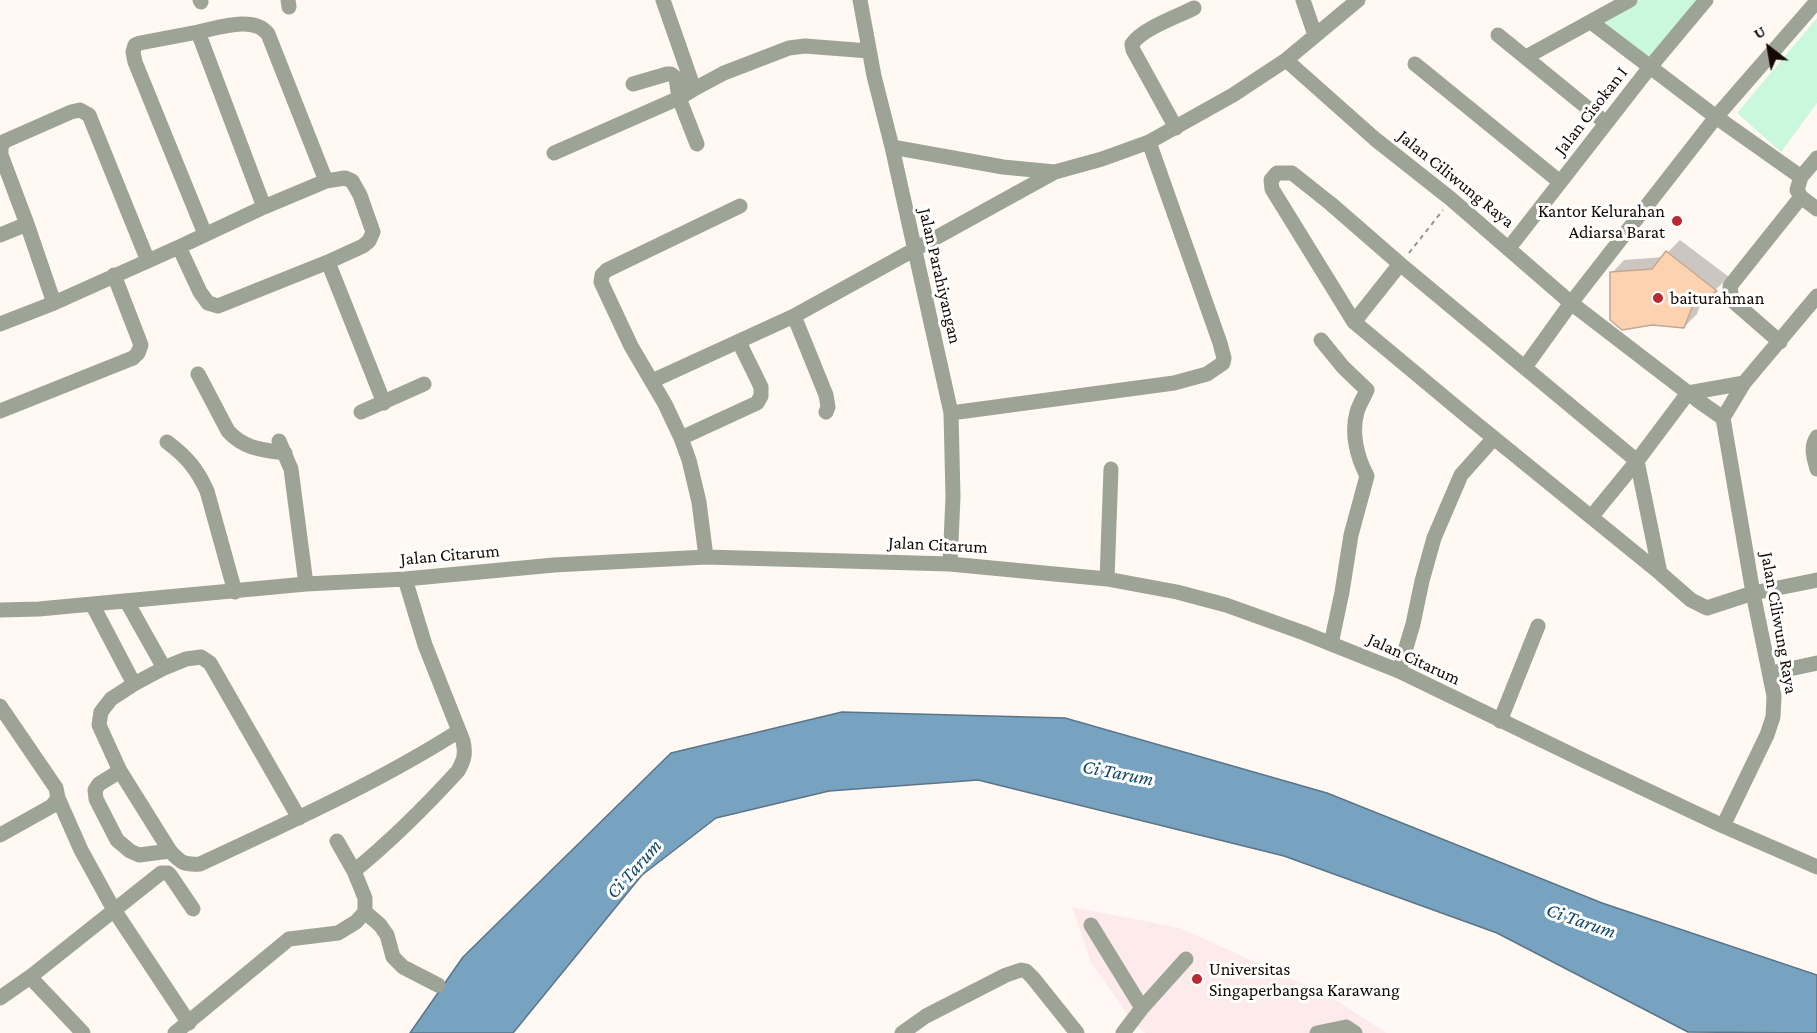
<!DOCTYPE html>
<html>
<head>
<meta charset="utf-8">
<style>
	body { margin:0 }
	#map { position:relative; width:1817px; height:1033px; overflow:hidden; background:#fff8f3; font-family:"Crimson Pro",serif }
	canvas { display:block }
	.north { position:absolute; left:1739px; top:18px; width:60px; height:60px; -webkit-text-stroke:4px #fff; paint-order:stroke; rotate:329deg; font-size:16px; font-weight:700; line-height:24px; text-align:center; color:#140a04 }
	.north::after { content:''; display:block; margin:auto; width:21px; height:27px; background:#140a04; clip-path:polygon(50% 0,100% 100%,50% 72%,0 100%) }
</style>
</head>
<body>
<div id="map">
<canvas width="1817" height="1033"></canvas>
<div class="north">U</div>
</div>
<script>
const ctx = document.querySelector('canvas').getContext('2d');
ctx.lineJoin = 'round';
function fill(path, color) { ctx.fillStyle = color; ctx.fill(path, 'evenodd'); }
function strokePath(path, color, width, dash) { ctx.strokeStyle = color; ctx.lineWidth = width; ctx.lineCap = dash ? 'butt' : 'round'; ctx.setLineDash(dash || []); ctx.stroke(path); }
function write(font, color, halo, rows, align = 'center') {
  ctx.font = font + ' "Crimson Pro",serif'; ctx.lineWidth = 6; ctx.setLineDash([]); ctx.textBaseline = 'middle'; ctx.strokeStyle = halo; ctx.fillStyle = color; for (const [text, x, y, turn = 0] of rows) {
    ctx.save(); ctx.translate(x, y); ctx.rotate((+turn || 0) * Math.PI / 180); ctx.textAlign = isNaN(turn) ? turn : align; if (halo) ctx.strokeText(text, 0, 0); ctx.fillText(text, 0, 0); ctx.restore();
  }
}
fill(new Path2D(`
	M1072,907L1180,928L1330,996L1386,1033H1145L1128,1015L1091,962Z`), '#fcebea');
fill(new Path2D(`
	M1640,0H1701L1652,60L1602,23Z
	M1817,18V103L1781,152L1737,113Z`), '#c9f8dc');
const water = new Path2D(`
	M842,712L1065,718L1327,793L1602,903L1817,975V1033L1688,1032L1497,933L1284,856L978,780L829,791L716,818L642,875L513,1033H410L463,957L671,753Z`);
fill(water, '#78a3c0');
strokePath(water, '#5a7588', 1.5);
fill(new Path2D(`
	M1680,240L1729,277L1716,289L1703,298L1697,314L1684,327L1612,273L1624,260L1663,257Z`), '#0003');
const building = new Path2D(`
	M1666,251L1717,291L1693,305L1684,328L1652,325L1622,330L1610,320V272L1652,269Z`);
fill(building, '#fcd2b1');
strokePath(building, '#c4a790', 1.5);
strokePath(new Path2D(`
	M1409,253L1443,210`), '#99918b', 2, [4.5, 4.5]);
strokePath(new Path2D(`
	M200,0L201,2
	M288,0L289,7
	M663,0L694,89L724,73L789,48L805,46L869,51
	M860,0L874,76L892,147L951,413L953,497L950,564
	M1303,0L1315,35
	M1591,22L1716,117L1801,177
	M198,32C218,28 254,15 268,34L326,181
	M1498,35L1606,123
	M1526,57L1630,0
	M1286,60L1375,139L1451,199L1571,303L1700,402L1723,418
	M1415,64L1560,182
	M633,84L667,74H671L676,78L679,98L697,144
	M1176,128L1133,50L1132,44C1143,28 1177,17 1194,8
	M892,147L1003,167L1055,172
	M554,153L679,98L694,89
	M1817,158L1801,177L1797,190L1801,197L1817,209
	M27,224L1,155V146L5,141L71,112L80,110L89,115L148,261
	M205,234L135,62L133,52L135,45L140,43L198,32L264,207
	M0,235L27,224L54,303
	M1509,248L1650,67L1706,0
	M328,262L384,403
	M794,316L826,395L828,407L826,412
	M1354,322L1400,264
	M0,324L54,303L179,247L264,207L326,181L345,178L352,181L360,195L373,232L369,241L363,246L328,262L218,306L208,303L200,292L179,247
	M1321,340L1343,367L1367,390C1364,397 1359,405 1357,412C1351,433 1357,457 1367,476L1351,535L1342,592L1331,644
	M1780,342L1734,302L1731,294L1730,286L1801,197
	M1525,367L1571,303L1716,117L1817,1
	M198,374L228,431C244,449 263,450 285,453
	M652,381L794,316L1055,172L1102,159L1149,142L1233,95L1286,60L1358,0
	M1744,383L1817,296
	M1688,393L1744,383L1723,418L1753,593L1774,696L1773,717L1767,735L1723,826
	M0,411L133,358L138,353L141,345L114,275
	M361,412L424,384
	M951,413L1174,383L1207,374L1223,363L1224,358L1220,343L1149,142
	M1817,437C1810,447 1814,458 1817,469
	M681,438L757,403L761,396V387L739,342
	M279,441L291,469L306,584
	M167,442C187,457 197,469 207,491L235,592
	M1592,516L1637,461L1688,393
	M706,557L699,502L689,460L681,438L665,404L631,346L601,282L602,275L607,270L740,206
	M1660,573L1637,461L1400,264L1331,204L1292,173H1277L1271,180L1272,189L1354,322L1468,417L1660,573L1691,600L1707,608L1753,593L1817,580
	M1107,579L1111,469
	M127,602L164,668L186,659L201,657L210,663L299,818
	M92,604L134,684L111,699L101,712L99,725L120,771L170,851C181,863 184,865 200,864C288,823 377,783 459,731
	M0,610L39,609L306,584L405,579L554,565L706,557L950,564L1107,579L1177,592L1226,605L1304,633L1399,671L1587,762L1723,826L1817,867
	M1399,671L1413,624L1422,581L1434,538L1461,475L1494,438
	M1771,673L1817,663
	M134,684L164,668
	M0,706L56,788L58,798L52,806L0,835
	M1500,721L1538,626
	M120,771L99,784L95,790L96,799L117,840L130,851L139,855L170,851
	M58,798L81,850L114,910L189,1023
	M337,841L354,871
	M365,912L380,925L387,935L393,957L403,967L438,985
	M1091,925L1142,1008
	M30,977L83,1033
	M0,998L30,977L161,873H168L170,875L193,909
	M175,1033L289,939L338,933L356,922L365,912V898L354,871C391,841 425,807 458,771C464,760 466,754 463,741L425,645L405,579
	M902,1033L926,1016L1006,975L1021,970L1026,971L1033,978L1077,1033
	M1123,1033L1142,1008L1186,959
	M1317,1033L1346,1027L1355,1033`), '#9ea495', 15);
for (const [x, y, r, color] of [
	[1677,221,6,"#b92930"],
	[1658,298,6,"#b92930"],
	[1197,979,6,"#b92930"]
]) { const dot = new Path2D(); dot.arc(x, y, r, 0, 2 * Math.PI); ctx.fillStyle = color; ctx.fill(dot); strokePath(dot, '#fff', 2); }
write('18px', '#140a04', '#fff', [
	["Jalan Cisokan I",1591,111,-52],
	["Jalan Ciliwung Raya",1456,179,39],
	["Jalan Parahiyangan",940,276,77],
	["Jalan Citarum",938,545,3],
	["Jalan Citarum",450,555,-5],
	["Jalan Ciliwung Raya",1779,623,80],
	["Jalan Citarum",1414,659,25]
]);
write('18px', '#140a04', '#fff', [
	["Kantor Kelurahan",1665,211,"right"],
	["Adiarsa Barat",1665,232,"right"],
	["baiturahman",1670,298],
	["Universitas",1209,969],
	["Singaperbangsa Karawang",1209,990]
], 'left');
write('italic 20px', '#154a69', '#fff', [
	["Ci Tarum",1118,773,11],
	["Ci Tarum",634,869,-48],
	["Ci Tarum",1581,921,19]
]);
</script>
</body>
</html>
